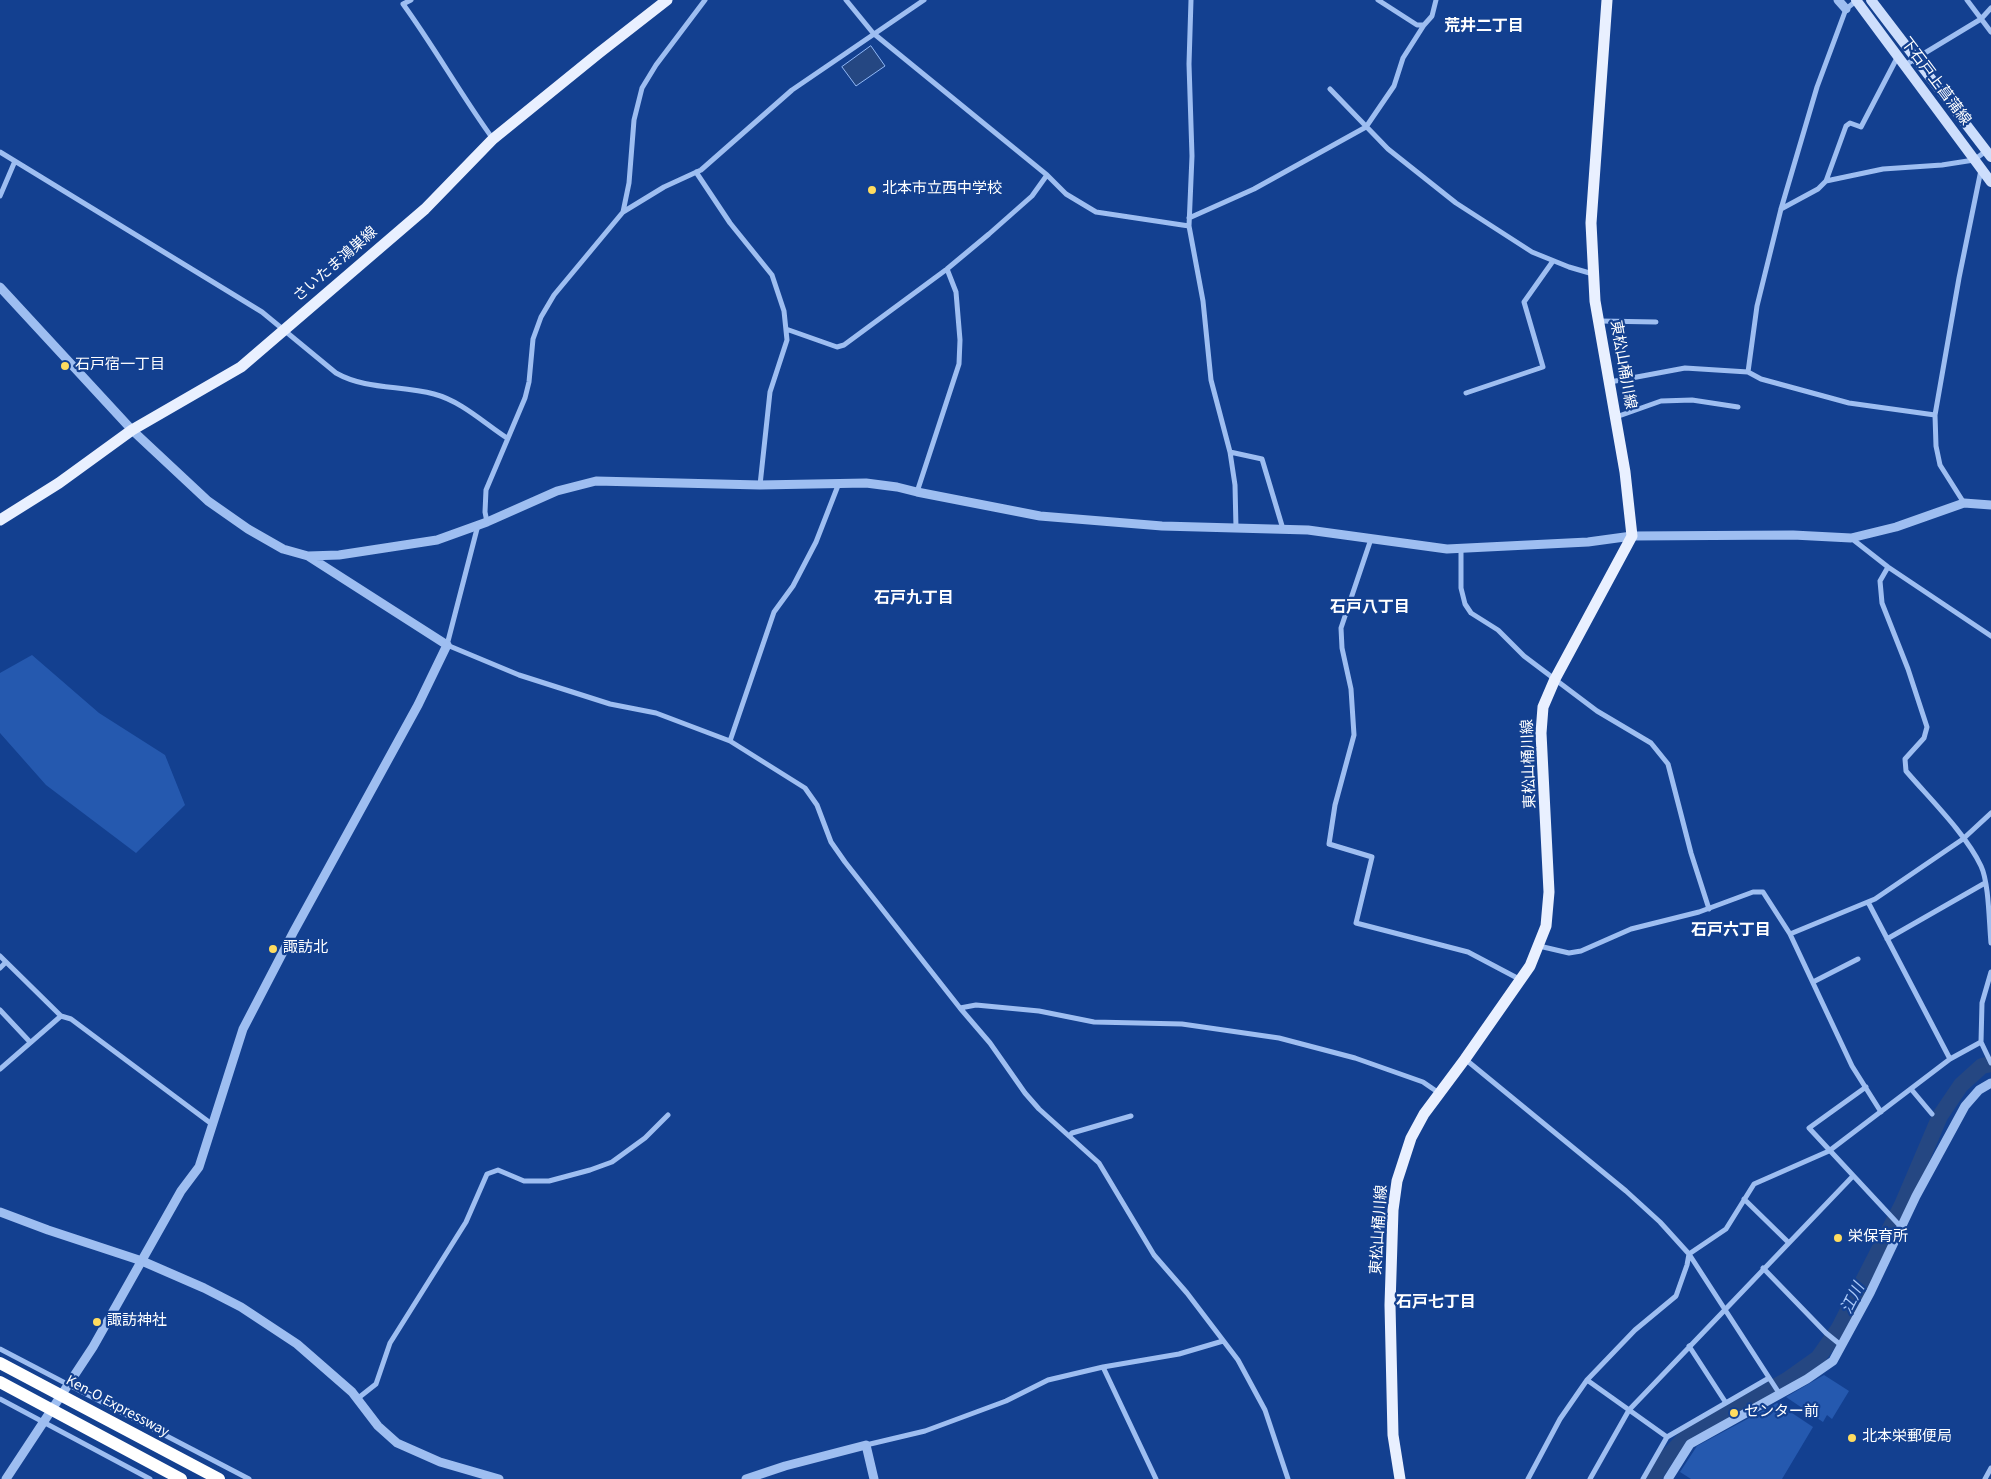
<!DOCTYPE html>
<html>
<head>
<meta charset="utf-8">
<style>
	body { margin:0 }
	canvas { display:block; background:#134090 }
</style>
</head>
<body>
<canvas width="1991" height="1479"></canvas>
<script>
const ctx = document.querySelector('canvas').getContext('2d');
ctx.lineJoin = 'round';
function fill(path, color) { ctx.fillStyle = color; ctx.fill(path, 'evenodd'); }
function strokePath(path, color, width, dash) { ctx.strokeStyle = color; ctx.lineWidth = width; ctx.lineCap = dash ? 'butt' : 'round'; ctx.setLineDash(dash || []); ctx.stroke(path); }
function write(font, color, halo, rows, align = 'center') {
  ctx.font = font + ' "Source Sans 3","Noto Sans JP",sans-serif'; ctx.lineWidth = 4.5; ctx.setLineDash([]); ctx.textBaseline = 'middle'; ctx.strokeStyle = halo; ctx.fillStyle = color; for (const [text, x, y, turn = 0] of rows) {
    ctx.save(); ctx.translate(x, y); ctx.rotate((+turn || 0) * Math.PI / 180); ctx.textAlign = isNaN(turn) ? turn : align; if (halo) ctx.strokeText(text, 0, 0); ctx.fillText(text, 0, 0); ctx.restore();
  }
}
fill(new Path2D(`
	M32,655L99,713L165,755L185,805L136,853L46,785L0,733V673Z
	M1824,1375L1849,1391L1832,1419L1827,1415L1823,1422L1786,1397Z
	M1777,1403L1813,1427L1782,1479H1691L1680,1472L1697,1446Z`), '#2559af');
const water = new Path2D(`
	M871,46L885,66L856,86L842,67Z`);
fill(water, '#254782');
strokePath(water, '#90b7f5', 1);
strokePath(new Path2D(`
	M1653,1479L1666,1458L1685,1438L1787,1380L1818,1358L1839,1328L1902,1205L1940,1116L1961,1085L1982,1066L1991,1064`), '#254782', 16);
strokePath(new Path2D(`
	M411,0L403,4C435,48 461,95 493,139
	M846,0L873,33L1047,175L1066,194L1096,212L1189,226
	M1191,0L1189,64L1192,156L1189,226L1203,301L1211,380L1230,452L1235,485L1236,528
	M1378,0L1417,25H1424L1432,16L1436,0
	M1967,0L1991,32
	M1905,65L1981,19L1991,8
	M1330,89L1388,149L1456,203L1532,252L1569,267L1593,274
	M0,152L262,312L336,373C366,390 401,385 434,394C461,401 484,423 507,438
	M696,172L730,223L772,275L784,311L787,340L770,392L760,485
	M1826,181L1883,169L1942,165L1974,160L1986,151
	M0,196L15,161
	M1781,209L1818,189L1826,181L1846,126L1850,123L1861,127L1898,56
	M623,212L629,183L634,120L642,88L656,65L705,0
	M1189,218L1254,189L1366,127L1394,86L1403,58L1424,25
	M1600,321L1656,322
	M786,329L837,347L844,345L947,269L989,234L1032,196L1047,175
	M1748,372L1761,379L1849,403L1935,415
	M1610,382L1685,368L1748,372L1757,306L1781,209L1817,87L1846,9L1856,1
	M1466,393L1543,367L1524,302L1553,261
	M1616,417L1661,401L1692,400L1738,407
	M1230,452L1262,459L1283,529
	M917,492L959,364L960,340L956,292L947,269
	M1964,503L1940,465L1936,446L1935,415L1959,278L1981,170
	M487,522L485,512L486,490L525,398L529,382L533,339L541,317L554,295L623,212L664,187L701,170L792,90L924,0
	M478,525L447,645L519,675L610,704L656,713L730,741L805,788L817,805L831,842L845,862L960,1008L990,1043L1025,1093L1039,1109L1099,1163L1154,1255L1187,1293L1238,1360L1265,1410L1288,1479
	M1851,538L1888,567L1991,636
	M1371,539L1341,628L1342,648L1351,689L1354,735L1335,805L1329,844L1372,857L1356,923L1468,952L1521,980
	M1461,548V588L1465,604L1471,613L1498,630L1524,656L1597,711L1651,743L1668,764L1691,853L1709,909
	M1888,567L1880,581L1882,603L1908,669L1927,727L1924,738L1905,759L1906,771C1930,799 1966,834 1981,866C1989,883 1989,922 1991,943
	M730,741L774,612L793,586L816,542L839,483
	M1868,902L1950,1059
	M1790,934L1875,899L1963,839L1991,813
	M1887,939L1985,883
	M1539,946L1569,953L1581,951L1631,929L1699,912L1753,892H1763L1790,934L1852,1066L1881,1112
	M0,956L61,1016L71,1019L213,1125
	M0,968L6,962
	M1991,972L1982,1003L1981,1042L1991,1063
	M1813,982L1858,959
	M960,1008L976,1005L1039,1011L1094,1022L1182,1024L1279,1038L1355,1058L1423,1082L1439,1093
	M0,1010L30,1042
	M1465,1059L1626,1191L1660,1222L1689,1254L1779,1393
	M0,1069L61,1016
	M1866,1087L1809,1128L1901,1227
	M1911,1089L1932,1114
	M1069,1136L1072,1133L1131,1116
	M1744,1199L1788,1242
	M1689,1254L1726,1229L1754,1184L1829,1151L1950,1059L1981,1042
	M1763,1268L1826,1333L1842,1346
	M1689,1346L1726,1403
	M0,1349L249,1479
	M1103,1367L1156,1479
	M1587,1380L1667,1437
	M0,1399L150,1479
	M357,1399L376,1384L390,1343L466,1222L487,1174L498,1170L524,1181H549L590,1170L612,1162L645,1138L668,1115
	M866,1445L925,1431L1006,1401L1048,1380L1103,1367L1179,1354L1223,1341
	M1528,1479L1560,1419L1587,1380L1635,1330L1676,1296L1687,1265L1689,1254
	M1590,1479L1629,1410L1853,1176
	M1643,1479L1667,1437L1769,1378
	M1985,1479L1991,1468`), '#9ebef1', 5);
strokePath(new Path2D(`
	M1838,0L1846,9
	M0,287L132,430L208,501L248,529L283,549L308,556L339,555L437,540L487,522L557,491L596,481L760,485L866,483L897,487L917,492L1040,516L1162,526L1308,530L1447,549L1588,542L1632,536L1793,535L1851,538L1896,527L1964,503L1991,505
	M0,1212L48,1230L142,1261L204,1288L241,1307L297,1344L352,1392L378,1426L397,1443L440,1462L499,1479
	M6,1479L93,1347L181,1191L199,1167L243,1029L294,931L418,705L447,645L308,556
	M746,1479L785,1466L866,1445L874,1479
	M1668,1479L1690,1444L1807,1379L1833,1361L1870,1293L1916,1196L1965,1106L1979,1090L1991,1083`), '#9ebef1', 9);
strokePath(new Path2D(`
	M1856,0L1991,182
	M1871,0L1991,157`), '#cddefc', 10);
strokePath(new Path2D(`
	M0,520L59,483L132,430L241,367L425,209L493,139L599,53L667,0
	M1400,1479L1393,1435L1390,1305L1393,1210L1397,1181L1411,1138L1424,1114L1465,1059L1530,966L1546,926L1549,892L1541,733L1543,707L1555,679L1632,536L1625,472L1595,301L1591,223L1607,0`), '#e9f0ff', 11);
strokePath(new Path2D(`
	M0,1363L219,1479
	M0,1382L181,1479`), '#fff', 12);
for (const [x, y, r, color] of [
	[872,190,5,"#ffdc5f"],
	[65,366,5,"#ffdc5f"],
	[273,949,5,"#ffdc5f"],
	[1838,1238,5,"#ffdc5f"],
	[97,1322,5,"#ffdc5f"],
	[1734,1413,5,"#ffdc5f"],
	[1852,1438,5,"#ffdc5f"]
]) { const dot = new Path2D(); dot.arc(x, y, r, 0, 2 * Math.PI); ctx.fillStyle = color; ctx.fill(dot); strokePath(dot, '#134090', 2); }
write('15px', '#fff', '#134090', [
	["下石戸上菖蒲線",1935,82,53],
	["さいたま鴻巣線",336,265,-41],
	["東松山桶川線",1622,365,80],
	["東松山桶川線",1530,764,-92],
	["東松山桶川線",1380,1230,-86],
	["Ken-O Expressway",117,1407,28]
]);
write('15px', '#fff', '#134090', [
	["北本市立西中学校",882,190],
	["石戸宿一丁目",75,366],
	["諏訪北",283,949],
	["栄保育所",1848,1238],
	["諏訪神社",107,1322],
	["センター前",1744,1413],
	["北本栄郵便局",1862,1438]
], 'left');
write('bold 16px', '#fff', '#134090', [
	["荒井二丁目",1484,27],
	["石戸九丁目",914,599],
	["石戸八丁目",1370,608],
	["石戸六丁目",1731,931],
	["石戸七丁目",1436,1303]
]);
write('italic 16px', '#aac8f8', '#134090', [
	["江川",1854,1299,-63]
]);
</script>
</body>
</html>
